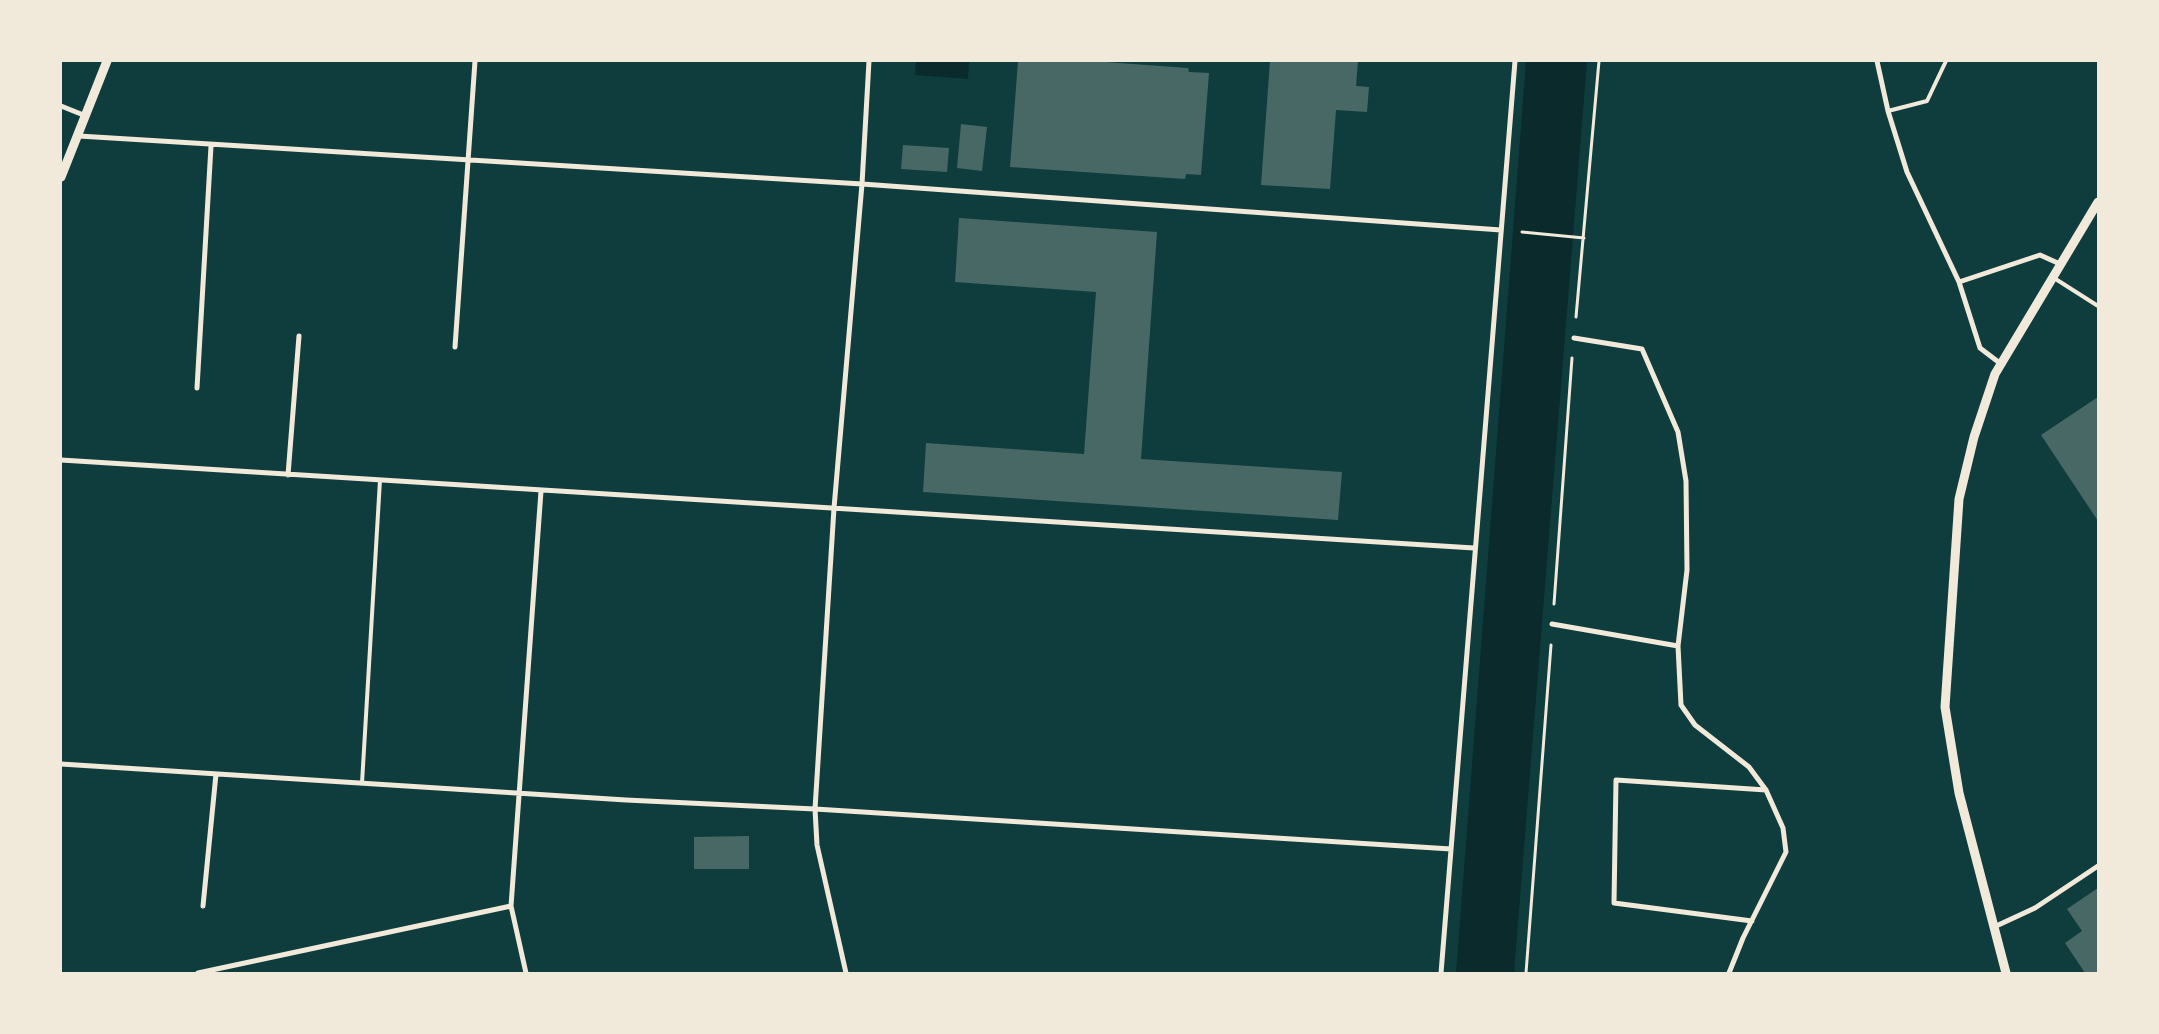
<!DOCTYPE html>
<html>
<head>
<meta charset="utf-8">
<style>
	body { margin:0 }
	#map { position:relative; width:2159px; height:1034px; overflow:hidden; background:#0f3d3e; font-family:Poppins,sans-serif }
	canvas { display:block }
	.frame { position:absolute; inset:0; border:62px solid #f1e9da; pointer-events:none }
</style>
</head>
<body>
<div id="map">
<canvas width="2159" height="1034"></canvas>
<div class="frame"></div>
</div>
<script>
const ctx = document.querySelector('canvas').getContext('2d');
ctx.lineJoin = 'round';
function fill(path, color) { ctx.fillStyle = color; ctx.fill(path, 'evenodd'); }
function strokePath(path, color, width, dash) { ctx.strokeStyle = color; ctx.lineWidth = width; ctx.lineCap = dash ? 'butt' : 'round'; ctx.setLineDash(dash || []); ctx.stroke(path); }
fill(new Path2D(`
	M916,61H969L968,79L915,75Z
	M1526,61H1587L1514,973H1456Z`), '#0a2a2b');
fill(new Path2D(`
	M1018,61H1091L1188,68L1189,72L1209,73L1201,175L1186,174L1185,179L1010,167Z
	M1270,61H1358L1356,86L1369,87L1367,112L1336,110L1330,189L1261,185Z
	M961,124L987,127L982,171L957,168Z
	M903,145L949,148L947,172L901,169Z
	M959,218L1157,232L1141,459L1342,472L1338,520L923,492L926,443L1084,454L1096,292L955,282Z
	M2098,397V521L2041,435Z
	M749,836V869H694V837Z
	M2098,888V973H2085L2065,943L2082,931L2067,909Z`), '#486865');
strokePath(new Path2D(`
	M1522,232L1584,238
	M1576,317L1599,61
	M1554,604L1572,358
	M1526,973L1551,645`), '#f1e9da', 3);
strokePath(new Path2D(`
	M1888,111L1927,101L1946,61
	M2054,278L2098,306
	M362,783L380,480`), '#f1e9da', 4);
strokePath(new Path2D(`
	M1877,61L1888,111L1907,172L1959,282L1980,348L2001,364
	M61,106L86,116
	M79,136L862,184L1501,230
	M1959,282L2040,255L2060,264
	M1574,338L1642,349L1678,432L1686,481L1687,570L1678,646L1681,705L1695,725L1749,767L1766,790L1783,828L1786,852L1743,938L1729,973
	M455,347L475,61
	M197,388L211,146
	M61,460L1474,548
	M288,475L299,336
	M1552,624L1678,646
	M61,764L626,800L815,809L1451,849
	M203,906L216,774
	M1752,921L1614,903L1616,780L1766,790
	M1994,927L2035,908L2098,866
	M198,973L511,906
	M526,973L511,906L541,491
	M846,973L817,845L815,809L834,508L862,184L869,61
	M1441,973L1515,61`), '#f1e9da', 5);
strokePath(new Path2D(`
	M61,177L107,61
	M2006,973L1959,793L1945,707L1959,499L1974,437L1995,374L2098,202`), '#f1e9da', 9);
</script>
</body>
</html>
